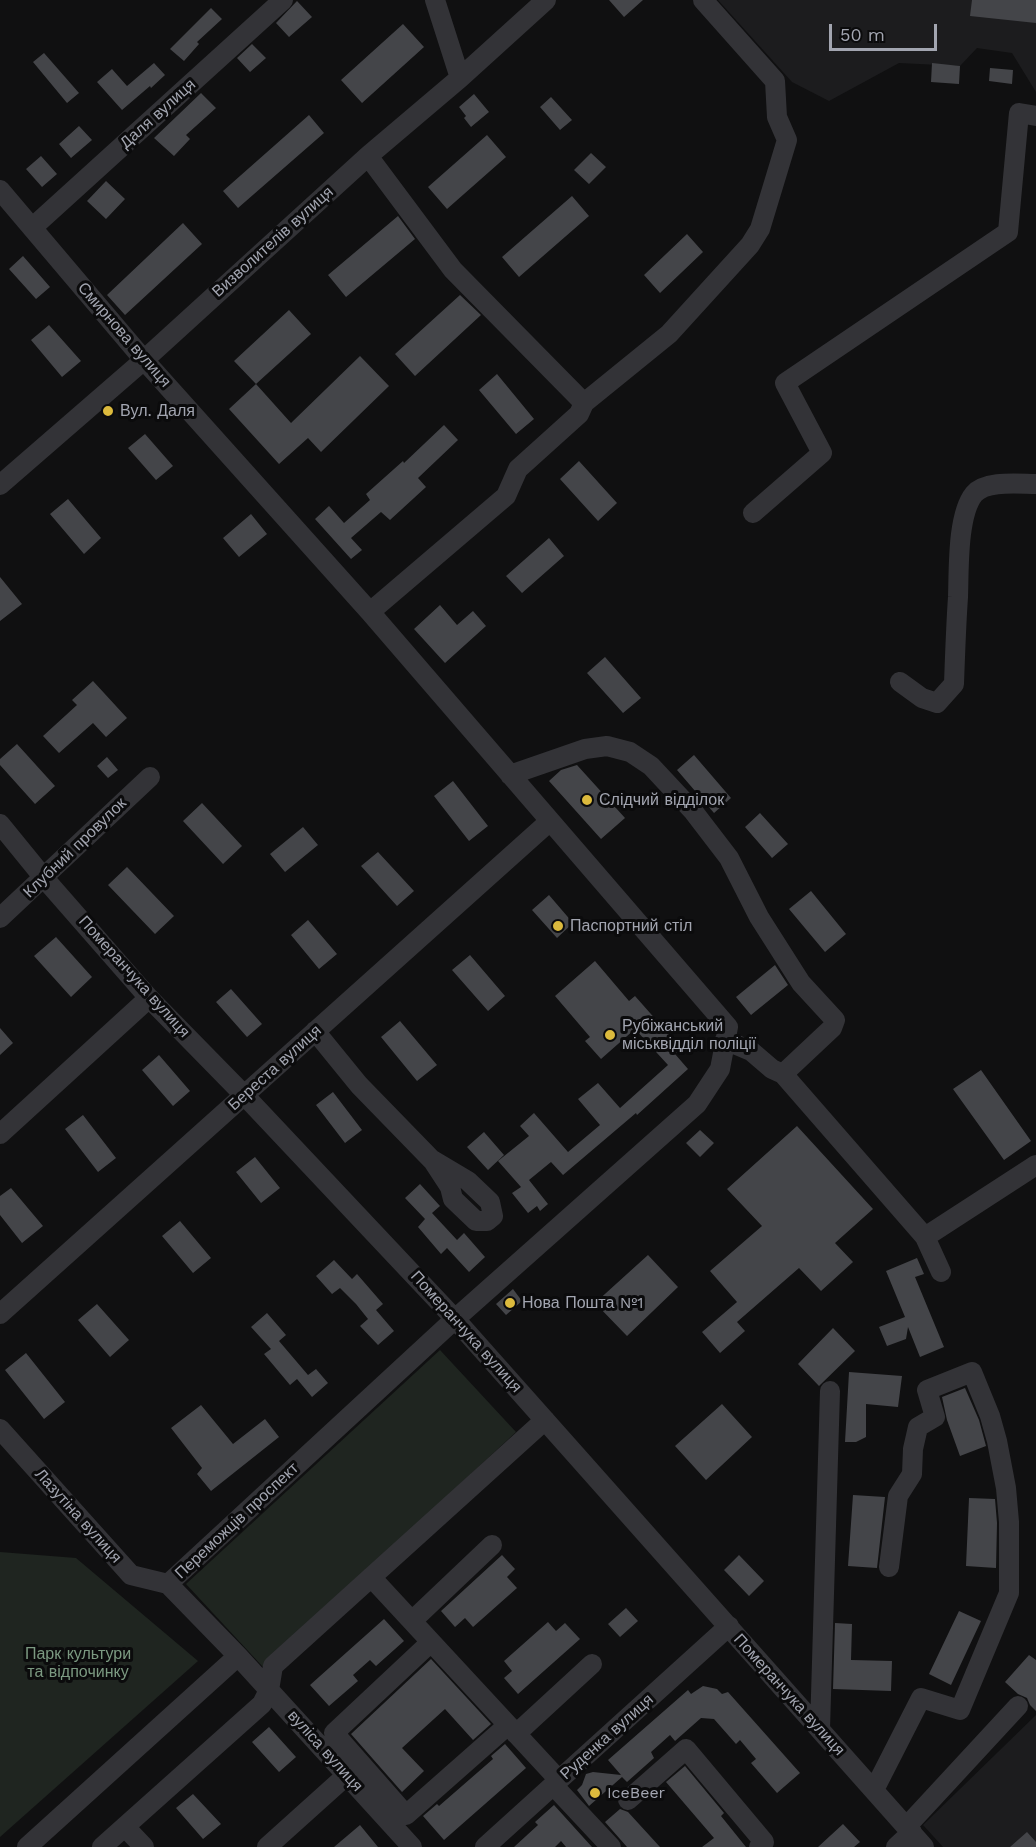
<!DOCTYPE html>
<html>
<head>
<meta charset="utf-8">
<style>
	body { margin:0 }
	#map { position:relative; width:1036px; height:1847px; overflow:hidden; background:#101011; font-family:"Work Sans",sans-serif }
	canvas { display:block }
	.scale { position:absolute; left:829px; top:24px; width:108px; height:27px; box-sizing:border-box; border:3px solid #a2a5b0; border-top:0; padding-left:8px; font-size:18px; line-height:21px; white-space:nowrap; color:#a2a5b0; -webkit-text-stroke:4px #0b0b0c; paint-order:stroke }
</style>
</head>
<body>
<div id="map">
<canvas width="1036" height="1847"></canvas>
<div class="scale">50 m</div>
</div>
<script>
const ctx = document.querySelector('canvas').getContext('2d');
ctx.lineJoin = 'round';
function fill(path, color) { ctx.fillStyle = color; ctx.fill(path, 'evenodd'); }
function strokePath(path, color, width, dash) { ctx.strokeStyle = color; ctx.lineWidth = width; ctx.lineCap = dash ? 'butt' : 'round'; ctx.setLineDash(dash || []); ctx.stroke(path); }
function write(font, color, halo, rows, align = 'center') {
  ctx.font = font + ' "Work Sans",sans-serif'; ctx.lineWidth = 6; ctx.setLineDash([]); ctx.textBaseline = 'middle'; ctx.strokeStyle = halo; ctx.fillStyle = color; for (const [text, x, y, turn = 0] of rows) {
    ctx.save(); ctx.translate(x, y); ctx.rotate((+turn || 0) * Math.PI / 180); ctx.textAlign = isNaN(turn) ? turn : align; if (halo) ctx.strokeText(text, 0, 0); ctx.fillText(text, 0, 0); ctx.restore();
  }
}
fill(new Path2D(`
	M718,0H1036V92L1012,53L977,48L960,66L899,63L829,101L792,82Z
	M1036,1715V1847H943L923,1825Z`), '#1c1c1e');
fill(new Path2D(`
	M440,1350L516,1432L263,1667L186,1584Z
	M0,1552L76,1558L198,1661L0,1837Z`), '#1f2520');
fill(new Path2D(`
	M609,0H643L624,17Z
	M972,0H1036V23L970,16Z
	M297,1L312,17L289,37L276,23Z
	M211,8L222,19L197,42L199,44L184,61L170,49Z
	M403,24L424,47L362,103L341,80Z
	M252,44L266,58L250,72L237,58Z
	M44,53L79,93L67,103L33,62Z
	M154,63L165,75L151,88L150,86L122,110L97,82L112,69L127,86Z
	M932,63L960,66L959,84L931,82Z
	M990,68L1013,70L1012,84L989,81Z
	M201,93L216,108L186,135L190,139L174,156L154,138Z
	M474,94L489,112L471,127L464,118L466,116L459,107Z
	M551,97L572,120L560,130L540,107Z
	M309,115L324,133L238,208L223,191Z
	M79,126L92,140L71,158L59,144Z
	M487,135L506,157L447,209L428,187Z
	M591,153L606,167L589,184L574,170Z
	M41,156L57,174L42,187L26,169Z
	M106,181L125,199L106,219L87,201Z
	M572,196L589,216L519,277L502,257Z
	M398,216L415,239L346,297L328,275Z
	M183,223L202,244L125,315L107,295Z
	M687,234L703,252L660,293L644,275Z
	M23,256L50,287L36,299L9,269Z
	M460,295L481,315L415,376L395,354Z
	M289,310L311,334L256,384L234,361Z
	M49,325L81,361L62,377L31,340Z
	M360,356L389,386L321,452L308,438L279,464L229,409L256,384L291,423Z
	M497,374L534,419L516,434L479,390Z
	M444,425L458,440L418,478L426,487L390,520L381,512L351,538L362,550L351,559L315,519L329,506L344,523L370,500L366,494L403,461L404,463Z
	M145,434L173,466L156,480L128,448Z
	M579,461L617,503L598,521L560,479Z
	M68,499L101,538L84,554L50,514Z
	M251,514L267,534L239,557L223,538Z
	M549,538L564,556L522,593L506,576Z
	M0,577L22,604L0,621Z
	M440,605L457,625L473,611L486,626L445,663L414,629Z
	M605,657L641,698L623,713L587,673Z
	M93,681L127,718L106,737L93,723L59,753L43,736L77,705L72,700Z
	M17,744L55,786L35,804L0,765V759Z
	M694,755L731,798L714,813L677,770Z
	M107,757L118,770L108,778L97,766Z
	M577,765L625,818L601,839L549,781L561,770Z
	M453,781L488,826L469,841L434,796Z
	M202,803L242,846L223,864L183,821Z
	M760,813L788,844L772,858L745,827Z
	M303,827L318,845L285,872L270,854Z
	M378,852L414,891L397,906L361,866Z
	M127,867L174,916L155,934L108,885Z
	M811,891L846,934L825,952L789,909Z
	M549,895L573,923L557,938L532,910Z
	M308,920L337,954L319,969L291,935Z
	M56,937L92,977L71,997L34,956Z
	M470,955L505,996L488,1011L452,970Z
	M595,961L629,1001L635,996L681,1048L675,1054L688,1069L637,1115L636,1113L563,1175L551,1162L529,1180L548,1204L540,1211L537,1206L528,1213L512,1193L521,1187L498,1161L529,1136L520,1126L534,1113L568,1152L600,1125L578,1099L598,1083L620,1108L668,1065L635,1029L601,1059L585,1041L590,1037L555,996Z
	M775,965L788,985L751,1015L736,997Z
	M231,989L262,1024L247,1037L216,1002Z
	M400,1021L437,1065L417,1081L381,1037Z
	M0,1028L13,1043L0,1055Z
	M159,1055L190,1091L173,1106L142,1070Z
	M981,1070L1031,1141L1004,1160L953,1089Z
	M333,1092L362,1130L345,1143L316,1105Z
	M83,1115L116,1158L98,1172L65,1129Z
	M797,1126L873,1209L835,1243L853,1262L821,1291L799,1268L737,1322L745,1331L720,1353L702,1332L737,1302L710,1271L762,1226L727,1189Z
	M700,1130L714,1143L700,1157L686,1143Z
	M484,1132L504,1155L488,1170L467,1147Z
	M255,1157L280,1188L261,1203L236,1172Z
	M420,1184L440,1206L432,1213L457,1240L464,1233L485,1257L469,1272L447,1248L441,1254L418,1227L425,1219L405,1198Z
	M11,1188L43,1226L22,1243L0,1215V1196Z
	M180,1221L211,1258L193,1273L162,1236Z
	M648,1255L678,1287L627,1336L595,1303Z
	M917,1258L924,1274L915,1277L944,1347L920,1357L908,1327L906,1339L887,1346L879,1327L905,1317L886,1271Z
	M334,1260L352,1279L357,1274L383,1304L376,1310L394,1331L378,1345L360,1326L368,1319L356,1304L340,1288L332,1294L316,1276Z
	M513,1289L522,1301L506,1315L496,1304Z
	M97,1304L129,1340L110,1357L78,1320Z
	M267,1313L286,1335L279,1341L308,1375L316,1369L328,1383L312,1397L297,1379L290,1385L264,1354L271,1349L251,1327Z
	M833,1328L855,1351L819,1386L798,1364Z
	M26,1353L65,1402L44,1419L5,1370Z
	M849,1372L902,1376L898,1407L866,1404V1437L856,1442H845Z
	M965,1388L979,1420L986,1446L960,1456L947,1420L942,1397Z
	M722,1404L752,1437L706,1480L675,1446Z
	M201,1405L233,1444L265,1419L279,1437L211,1491L197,1474L202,1468L171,1428Z
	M853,1495L885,1497L877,1568L848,1566Z
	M969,1498L995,1499L997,1523L996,1568L966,1566Z
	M502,1555L515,1569L507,1577L517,1588L473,1627L465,1618L455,1627L441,1611Z
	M739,1555L764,1581L749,1596L724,1570Z
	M626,1608L638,1621L620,1637L608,1624Z
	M959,1611L981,1621L951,1685L929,1674Z
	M384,1619L404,1641L376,1666L370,1660L353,1675L358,1681L329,1706L310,1685Z
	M548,1622L556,1631L565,1623L580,1639L518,1694L504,1678L512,1671L504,1661Z
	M835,1623L852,1624L851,1660L892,1661L891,1691L833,1689Z
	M1029,1655L1036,1660V1711L1030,1705L1027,1698L1018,1694L1005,1682Z
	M431,1659L491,1724L473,1740L445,1709L402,1748L424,1771L402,1792L351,1734Z
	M703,1686L717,1689L722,1694L728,1692L800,1773L777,1793L751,1763L756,1759L740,1740L736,1744L714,1719L701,1718L675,1741L670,1735L651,1752L654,1758L627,1782L622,1777L589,1806L577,1790L582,1785L586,1774L593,1772L621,1775L608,1760L688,1690L691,1694Z
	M269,1727L296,1757L279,1772L252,1742Z
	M505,1744L526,1768L444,1840L423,1816L437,1804L439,1806L493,1759L491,1756Z
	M685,1766L724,1813L721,1816L746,1847H702L714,1838L666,1782Z
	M193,1794L221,1824L203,1839L176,1808Z
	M554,1805L592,1847H566L561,1841L555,1847H514L538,1825L535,1822Z
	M620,1809L628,1812L660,1847H627L605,1822Z
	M843,1824L860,1842L854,1847H818Z
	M360,1825L378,1847H334Z
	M1027,1832L1036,1842V1847H1010Z`), '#444549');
strokePath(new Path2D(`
	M435,0L460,78
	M368,156L453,270L584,403L579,414L518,469L506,496L370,612
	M0,190L144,360L370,612L728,1027L720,1069L697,1104L455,1319L168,1584
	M33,227L283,0
	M584,403L669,334L750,245L760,229L787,140L777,117L775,81L703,0
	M0,485L144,360L368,156L460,78L546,0
	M753,513L822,453L785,383L1008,232L1019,113L1036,116
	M900,682L922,698L937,703L954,684C955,655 956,626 958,597C959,571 957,515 974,494C986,480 1019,484 1036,484
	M510,775L585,749L607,746L630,752L651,766L693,811L729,858L759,917L801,983L835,1020L832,1028L783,1074L772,1069L751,1051L725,1040
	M0,824L44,878L149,998L245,1096L455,1319L924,1847
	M0,918L150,777
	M315,1031L359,1085L431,1159L468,1181L490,1202L493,1216L487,1221H476L453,1199L450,1187L433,1161
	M783,1074L925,1237L941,1272
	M0,1134L149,998
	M925,1237L1036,1165
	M0,1314L550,821
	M0,1429L131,1575L168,1584
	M371,1577L559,1780
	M168,1584L238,1656L412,1847
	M412,1621L492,1545
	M431,1642L334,1733L406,1815L508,1725
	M820,1729L830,1391
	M516,1734L592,1664
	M553,1785L611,1847
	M874,1790L921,1698L960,1710L1009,1593V1522L1006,1488L997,1441L990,1416L972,1372L927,1390L935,1417L918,1427L913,1449L912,1474L898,1496L889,1567
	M628,1800L686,1749L764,1842L759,1847
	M907,1826L1018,1706
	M125,1827L144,1847
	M27,1847L238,1656
	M102,1847L262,1704L269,1690L273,1666L545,1420
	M267,1847L347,1775
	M485,1847L729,1626
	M896,1847L912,1832`), '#333337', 20);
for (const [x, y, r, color] of [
	[108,411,6,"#dcba3d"],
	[587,800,6,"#dcba3d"],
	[558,926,6,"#dcba3d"],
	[610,1035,6,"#dcba3d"],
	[510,1303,6,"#dcba3d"],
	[595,1793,6,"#dcba3d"]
]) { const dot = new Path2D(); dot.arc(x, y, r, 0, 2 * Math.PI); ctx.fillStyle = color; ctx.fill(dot); strokePath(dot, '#0b0b0c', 2); }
write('16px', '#a2a5b0', '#0b0b0c', [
	["Даля вулиця",158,114,-42],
	["Визволителів вулиця",273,242,-42],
	["Смирнова вулиця",124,335,49],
	["Клубний провулок",75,848,-44],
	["Померанчука вулиця",134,977,48],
	["Береста вулиця",275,1068,-42],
	["Померанчука вулиця",466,1332,48],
	["Лазутіна вулиця",78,1516,48],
	["Переможців проспект",237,1521,-43],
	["Померанчука вулиця",789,1695,48],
	["Руденка вулиця",607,1737,-42],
	["вуліса вулиця",325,1751,48]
]);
write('16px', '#a2a5b0', '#0b0b0c', [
	["Вул. Даля",120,411],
	["Слідчий відділок",599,800],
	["Паспортний стіл",570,926],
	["Рубіжанський",622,1026],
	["міськвідділ поліції",622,1044],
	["Нова Пошта №1",522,1303],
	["IceBeer",607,1793]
], 'left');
write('16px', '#7b9981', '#0b0b0c', [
	["Парк культури",78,1654],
	["та відпочинку",78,1672]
]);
</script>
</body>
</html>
